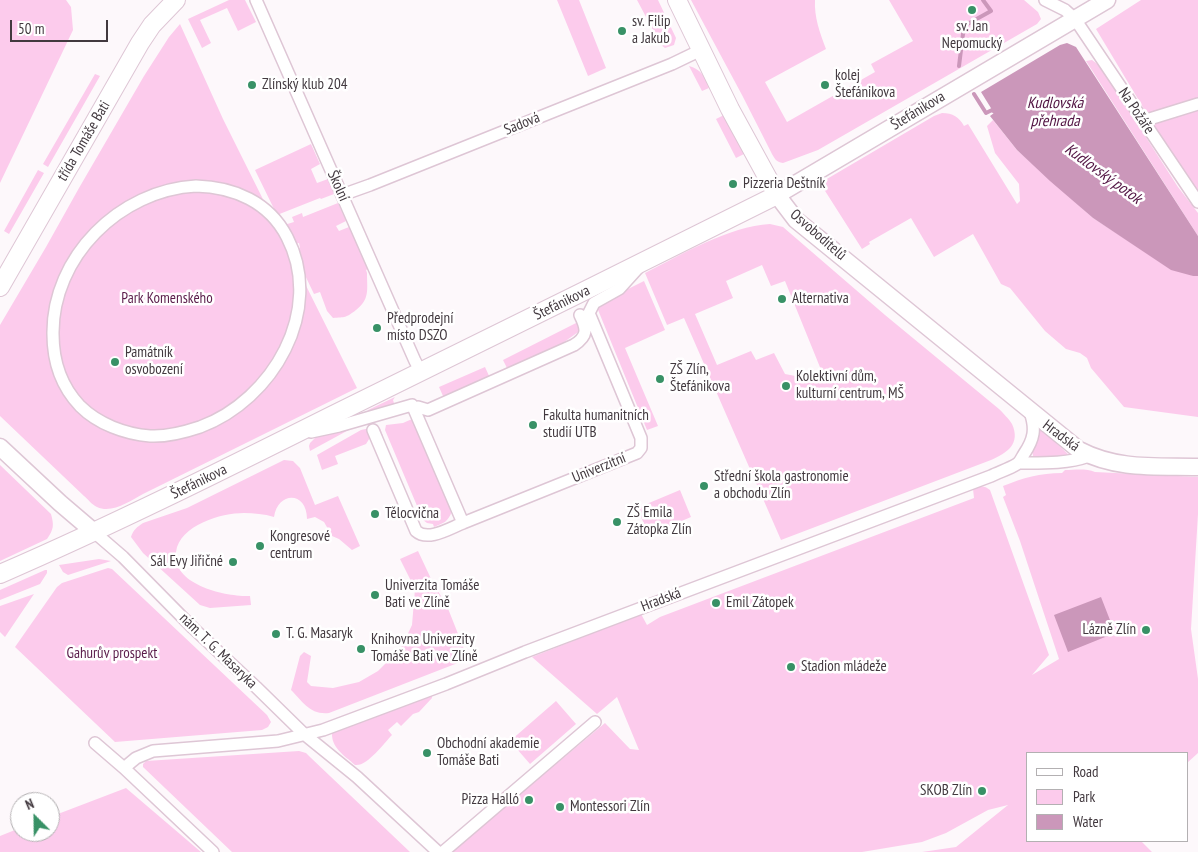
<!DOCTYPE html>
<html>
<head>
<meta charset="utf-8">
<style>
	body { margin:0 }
	#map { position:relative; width:1198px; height:852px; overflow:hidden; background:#fdf8fb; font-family:"PT Sans Narrow",sans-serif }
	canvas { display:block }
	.legend { position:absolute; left:1026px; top:752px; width:162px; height:90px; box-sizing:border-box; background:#fff; border:1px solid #b3b0b2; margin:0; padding:6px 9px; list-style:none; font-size:15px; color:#42393f }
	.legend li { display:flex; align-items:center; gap:10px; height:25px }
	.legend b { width:25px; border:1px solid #b3b0b2 }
	.north { position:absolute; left:10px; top:792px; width:50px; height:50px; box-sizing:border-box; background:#fff; border:1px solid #b3b0b2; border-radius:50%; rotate:337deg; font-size:14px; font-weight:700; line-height:20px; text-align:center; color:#42393f }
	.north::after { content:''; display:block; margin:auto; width:18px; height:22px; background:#389166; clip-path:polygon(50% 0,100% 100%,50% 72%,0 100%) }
	.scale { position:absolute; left:10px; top:20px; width:98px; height:22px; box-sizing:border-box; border:2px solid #42393f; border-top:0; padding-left:6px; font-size:15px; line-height:18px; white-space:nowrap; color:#42393f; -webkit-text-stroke:4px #fff; paint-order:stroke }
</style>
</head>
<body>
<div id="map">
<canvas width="1198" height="852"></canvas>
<ul class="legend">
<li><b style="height:6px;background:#fff"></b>Road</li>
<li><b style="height:14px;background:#fccbec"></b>Park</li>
<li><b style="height:14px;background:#cb97ba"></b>Water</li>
</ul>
<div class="north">N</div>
<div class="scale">50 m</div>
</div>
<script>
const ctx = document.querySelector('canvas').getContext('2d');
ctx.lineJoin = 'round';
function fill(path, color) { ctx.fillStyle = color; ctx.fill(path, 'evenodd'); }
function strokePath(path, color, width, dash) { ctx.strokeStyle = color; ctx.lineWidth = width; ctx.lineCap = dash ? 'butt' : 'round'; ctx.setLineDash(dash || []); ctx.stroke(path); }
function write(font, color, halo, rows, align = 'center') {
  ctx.font = font + ' "PT Sans Narrow",sans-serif'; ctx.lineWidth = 5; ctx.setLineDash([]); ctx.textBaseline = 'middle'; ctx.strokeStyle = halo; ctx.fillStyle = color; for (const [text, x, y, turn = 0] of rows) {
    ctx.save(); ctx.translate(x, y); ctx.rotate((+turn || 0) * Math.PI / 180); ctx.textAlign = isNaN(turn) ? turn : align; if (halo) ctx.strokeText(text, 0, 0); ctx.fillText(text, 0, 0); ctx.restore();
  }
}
fill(new Path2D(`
	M0,0H66L71,7L73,30L0,183Z
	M229,0H245L256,22L238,31L227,8L200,20L211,43L202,48L188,19Z
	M557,0H579L606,68L588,76Z
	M637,0H658L676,38L674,45L665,48L661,45Z
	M691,0H815C814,17 820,33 826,49L765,82L787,122L875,72L871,64L913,41L889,0H1024L1038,12L1041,19L1037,24L818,150L783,163C776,162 774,158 771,152L742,95Z
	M1141,0H1198V100L1147,114L1096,29Z
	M180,24L223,119L357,388L143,494C130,501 112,514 97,507C92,505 88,499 84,496L0,416V325L46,247L79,188L144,76L169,37Z
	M1092,60L1100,66L1178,187L1198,213V236L1086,61Z
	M689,66C702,70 704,76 709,88L702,91Z
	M95,74L100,76L48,167L43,164Z
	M1198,108V191L1154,125L1163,119Z
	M942,113C953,113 959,117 964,126L968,124L1017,204L1020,201L1019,184L995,153L987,126L993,120L1017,150L1093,218L1132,243L1193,276H1198V417L1124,407L1091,368L1087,358L1080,353L1066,349L1045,331L1010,288L1001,284L973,234L934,257L911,218L869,242L870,244L862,249L820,183L934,116Z
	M724,115L744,154L736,158L716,119Z
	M311,144L320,164L311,169L317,183L328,179L334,194L321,199L320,198L277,215L255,170Z
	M38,170L44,173L9,234L4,231Z
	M338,203L346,221L336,226L339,231L349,227L368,269L366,270L367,273C367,290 370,299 356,310C346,318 345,317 333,318L327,311L320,292L314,294L302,269L297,249L300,248L299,243L295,244L284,225L294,222L292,217L302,213L303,217Z
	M770,224L783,227L885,315L999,409C1003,413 1009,419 1012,424C1021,444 1007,453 991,460L781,540L684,318L667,325L645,273C681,255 729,226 770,224ZM762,265L771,286L785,281L826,382L785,374L774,353L756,360L751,351L717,365L695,314L733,298L726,281Z
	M644,281L665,330L625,348L658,426L647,430L596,305Z
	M578,322L581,330L560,345L508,370L503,360Z
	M485,367L490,378L446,397L443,396L439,387Z
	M395,397L393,400L395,406L367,413L368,410Z
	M412,419L421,434L452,511C448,522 444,523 434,527L433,524L427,523L423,520L385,430L386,425L403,423Z
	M356,426L310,451L309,446L310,443L316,437Z
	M375,427L380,428L383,436L381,438L371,436L366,444L335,456L338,464L322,470L317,455L361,430Z
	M1041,429L1068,454L1066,457L1037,459L1033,456C1031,448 1035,435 1041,429Z
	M284,460L293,461L300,468L315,505L338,496L360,546L352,550L339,539L332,536L324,522L315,517L307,519C307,491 278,491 274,517C264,514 254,513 244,513C221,513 180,525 176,552C171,585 227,597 250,596L251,605L210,608L200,605L143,553L131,537C133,530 137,527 143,523L187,508Z
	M0,465L51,514C54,525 54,529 47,539L0,561Z
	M1065,470C1074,470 1086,468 1095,472L1198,477V514L1191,629L1198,679V753L1187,763V753H1027V841H1141L1152,852H922L956,847L1008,805L988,810L946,833L922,842L862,852H451L605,723L630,749L639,750L617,697L597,714L532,657L641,614L647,625L660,617L974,498L973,489C980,486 984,485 990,490L1049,655L1032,675L1059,659L1020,541L1003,497L1006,495L1003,486C1023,478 1040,473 1062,473Z
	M680,490L691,517L649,535L637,508Z
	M418,551L433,583L447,606L468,659L329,713C310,715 303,702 291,690L300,656L304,652L311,656L307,682L311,686L333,688L359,682L378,671L401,648L412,625L415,589L400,559Z
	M99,559L111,561L68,575L63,572L59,565Z
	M108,568L112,569L267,715L271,722L268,727L262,730L115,742L15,647L57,587L62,583Z
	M45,570H47V573L40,584L0,600V590Z
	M34,594L5,637L0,632V606Z
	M432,693V698L419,712L413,714L401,726L397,722L388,730L392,735C384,743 367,767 355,765C344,755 331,748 332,732Z
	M556,701L576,724L530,764L510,741Z
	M299,751L306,753L310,757L410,852H232L143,767V764L146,761Z
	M126,788L201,852H0V836L20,828V832H50V817Z`), '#fccbec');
fill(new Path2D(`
	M1067,43L1076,47L1198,236V276H1193L1171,270L1093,218L1050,181L1017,150L990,116L994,113L981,92L1060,45Z
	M1101,597L1115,633L1068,652L1054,615Z`), '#cb97ba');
strokePath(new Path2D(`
	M959,66L964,26L991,11L983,0
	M974,94L986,113L992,110L995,112`), '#cb97ba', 4);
const street = new Path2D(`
	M256,0L415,361L421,372
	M1045,0L1065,10L1075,19L1198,202
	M1143,121L1198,104
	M196,186C234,187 269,202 287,237C325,310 273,400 200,427C185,432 167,437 150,436C125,434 98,424 80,406C61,386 53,361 53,334C52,257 120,190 196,186Z
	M342,195L370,185L672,64L701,50
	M418,407L428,410L574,345C588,336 587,329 580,315
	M373,430L416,531C428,542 450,528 463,523
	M311,432L339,426L412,405L414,409L463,523L637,453L641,448V438L589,313L594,303L619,289L638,268
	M1018,463C1041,463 1067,464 1089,456
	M94,532L123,557L193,628L256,687L304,734L357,777L438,852
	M95,743L124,768L213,852
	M124,768L136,758L153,751L278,741L323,730L446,684L525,652L991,476C999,472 1009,469 1017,464C1020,462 1022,457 1024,454C1034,439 1036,429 1030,412
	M443,852L595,722`);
const secondary = new Path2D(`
	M1107,0L777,195L796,220L1079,450C1117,470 1156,466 1198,467
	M0,447L60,503L94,532`);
const primary = new Path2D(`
	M0,287L140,43L152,25L176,0
	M0,574C113,525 223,470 333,415C482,342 629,269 777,195L730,109L677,0`);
strokePath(street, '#dec6d5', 14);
strokePath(secondary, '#dec6d5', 19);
strokePath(primary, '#dec6d5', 20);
strokePath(street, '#fff', 11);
strokePath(secondary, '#fff', 16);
strokePath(primary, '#fff', 18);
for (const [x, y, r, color] of [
	[972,10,5,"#389166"],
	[622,31,5,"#389166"],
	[252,85,5,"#389166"],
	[825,85,5,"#389166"],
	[733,184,5,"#389166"],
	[782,299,5,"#389166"],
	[377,328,5,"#389166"],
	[115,362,5,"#389166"],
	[660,379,5,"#389166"],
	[786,386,5,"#389166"],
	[533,425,5,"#389166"],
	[704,486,5,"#389166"],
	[375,514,5,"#389166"],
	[617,522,5,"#389166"],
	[260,546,5,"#389166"],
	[233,562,5,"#389166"],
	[375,595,5,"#389166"],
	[716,603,5,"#389166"],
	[1146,630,5,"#389166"],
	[276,634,5,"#389166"],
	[361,649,5,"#389166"],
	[791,667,5,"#389166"],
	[427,753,5,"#389166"],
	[982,791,5,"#389166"],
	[529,800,5,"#389166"],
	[560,807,5,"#389166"]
]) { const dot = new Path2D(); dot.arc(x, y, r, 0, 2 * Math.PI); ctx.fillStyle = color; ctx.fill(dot); strokePath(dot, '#fff', 2); }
write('15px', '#42393f', '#fff', [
	["sv. Filip",632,22],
	["a Jakub",632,39],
	["sv. Jan",972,27,"center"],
	["Nepomucký",972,44,"center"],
	["kolej",835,76],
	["Štefánikova",835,93],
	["Zlínský klub 204",262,85],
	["Pizzeria Deštník",743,184],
	["Alternativa",792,299],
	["Předprodejní",387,319],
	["místo DSZO",387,336],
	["Památník",125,353],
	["osvobození",125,370],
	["ZŠ Zlín,",670,370],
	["Štefánikova",670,387],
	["Kolektivní dům,",796,377],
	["kulturní centrum, MŠ",796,394],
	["Fakulta humanitních",543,416],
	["studií UTB",543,433],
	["Střední škola gastronomie",714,477],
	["a obchodu Zlín",714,494],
	["ZŠ Emila",627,513],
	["Zátopka Zlín",627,530],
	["Tělocvična",385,514],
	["Kongresové",270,537],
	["centrum",270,554],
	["Sál Evy Jiřičné",223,562,"right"],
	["Univerzita Tomáše",385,586],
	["Bati ve Zlíně",385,603],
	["Emil Zátopek",726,603],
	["Lázně Zlín",1136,630,"right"],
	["T. G. Masaryk",286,634],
	["Knihovna Univerzity",371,640],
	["Tomáše Bati ve Zlíně",371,657],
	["Stadion mládeže",801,667],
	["Obchodní akademie",437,744],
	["Tomáše Bati",437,761],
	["SKOB Zlín",972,791,"right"],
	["Pizza Halló",519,800,"right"],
	["Montessori Zlín",570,807]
], 'left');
write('15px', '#42393f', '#fff', [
	["Štefánikova",918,111,-31],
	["Na Požáře",1136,111,56],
	["Sadová",522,124,-22],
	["třída Tomáše Bati",84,141,-60],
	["Školní",338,186,66],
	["Osvoboditelů",818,235,41],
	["Štefánikova",562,303,-26],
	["Hradská",1061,436,37],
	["Univerzitní",599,468,-22],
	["Štefánikova",199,482,-26],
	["Hradská",661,600,-21],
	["nám. T. G. Masaryka",218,651,44]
]);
write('15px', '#5b1d4b', '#fff', [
	["Park Komenského",167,299],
	["Gahurův prospekt",112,654]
]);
write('italic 16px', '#521443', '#fff', [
	["Kudlovská",1055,103],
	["přehrada",1055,121],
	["Kudlovský potok",1103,174,36]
]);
</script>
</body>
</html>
